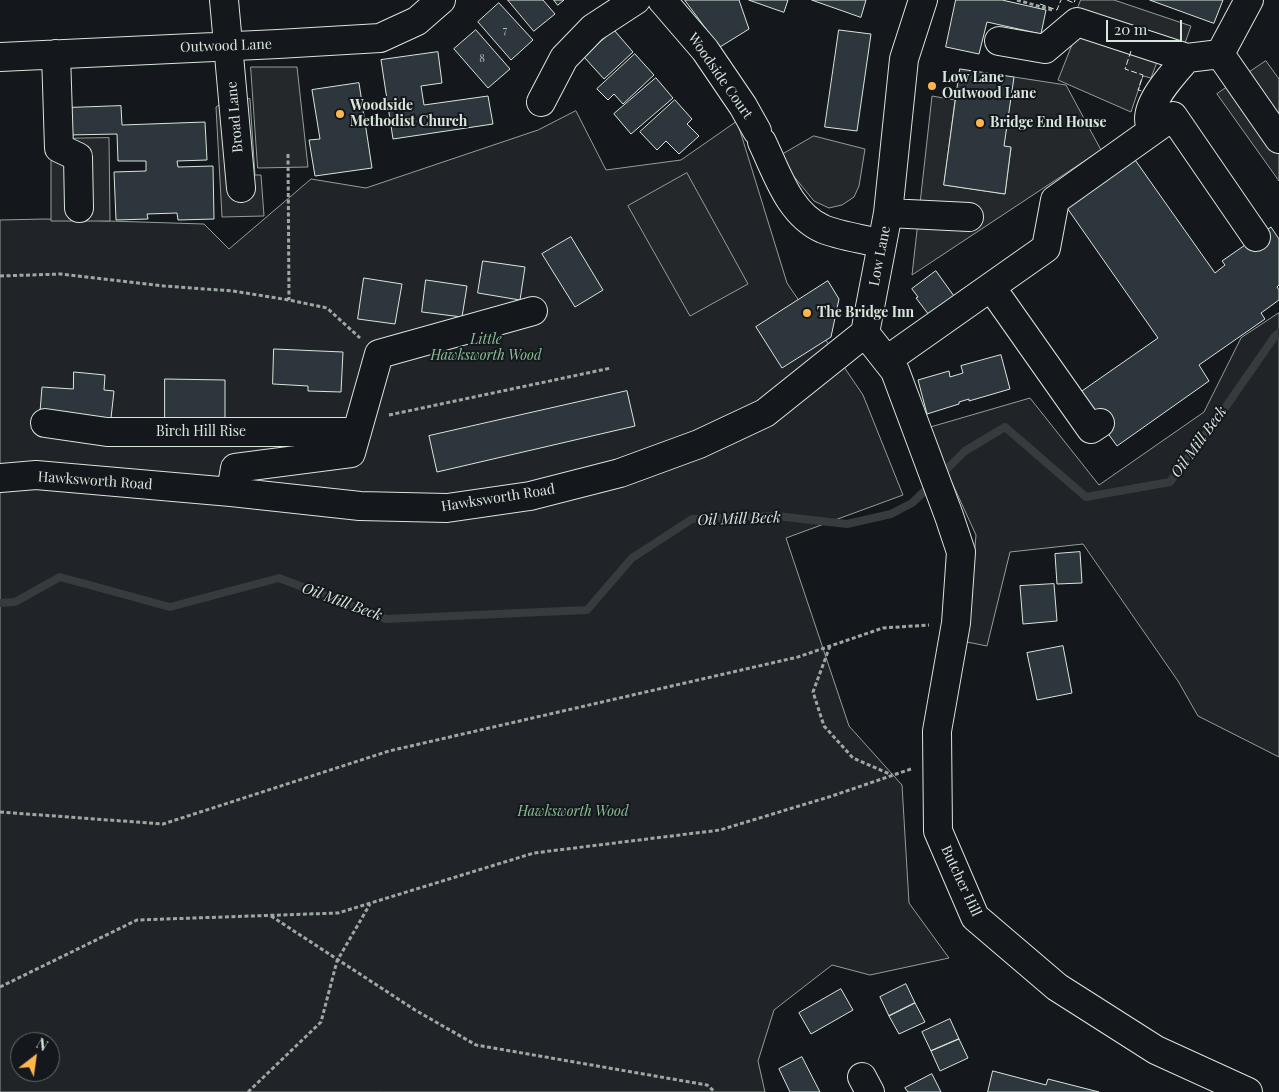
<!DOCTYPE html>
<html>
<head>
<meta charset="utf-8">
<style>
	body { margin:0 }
	#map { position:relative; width:1279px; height:1092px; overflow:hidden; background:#14181c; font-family:"Playfair Display",serif }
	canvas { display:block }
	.north { position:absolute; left:10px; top:1032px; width:50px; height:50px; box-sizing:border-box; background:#14181c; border:1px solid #626a69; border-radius:50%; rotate:30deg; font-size:14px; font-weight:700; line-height:20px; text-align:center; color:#d8e6dc }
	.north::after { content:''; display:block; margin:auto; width:18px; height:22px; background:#ffb74d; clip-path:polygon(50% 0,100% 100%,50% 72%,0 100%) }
	.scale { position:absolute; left:1106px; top:20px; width:76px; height:22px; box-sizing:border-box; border:2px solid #d8e6dc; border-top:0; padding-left:6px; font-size:15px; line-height:18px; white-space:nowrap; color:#d8e6dc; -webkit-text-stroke:4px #14181c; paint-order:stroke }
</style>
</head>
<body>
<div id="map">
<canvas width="1279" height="1092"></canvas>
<div class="north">N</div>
<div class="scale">20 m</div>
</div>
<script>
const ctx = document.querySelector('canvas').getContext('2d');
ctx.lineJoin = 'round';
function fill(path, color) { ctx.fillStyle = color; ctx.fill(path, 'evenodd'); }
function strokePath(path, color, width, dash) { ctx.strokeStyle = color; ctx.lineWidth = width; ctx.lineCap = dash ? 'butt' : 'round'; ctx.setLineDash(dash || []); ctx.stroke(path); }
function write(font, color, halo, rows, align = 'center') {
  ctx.font = font + ' "Playfair Display",serif'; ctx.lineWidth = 4; ctx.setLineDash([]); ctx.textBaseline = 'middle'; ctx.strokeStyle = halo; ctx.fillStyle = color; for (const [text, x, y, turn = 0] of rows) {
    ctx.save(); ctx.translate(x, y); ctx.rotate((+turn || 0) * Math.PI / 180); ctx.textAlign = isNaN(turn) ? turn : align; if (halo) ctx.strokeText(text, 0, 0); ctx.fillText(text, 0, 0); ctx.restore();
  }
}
const green = new Path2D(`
	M576,111L606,170L681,160L737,121L787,283L863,395L903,495L786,538L849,726L902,785L909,903L949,958L870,975L832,965L774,1010L758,1061L765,1092H0V220L45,219L204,224L229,249L311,179L366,188L538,130ZM20,1042H50V1072H20Z
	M1279,313V757L1198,716L1178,681L1083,544L1010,552L987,646L967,642L976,535L927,428L1030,398L1099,485L1204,412L1241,338Z`);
fill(green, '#202428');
strokePath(green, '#939e99', 1);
const parking = new Path2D(`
	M1081,0H1114L1191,26L1184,46L1157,62L1151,78L1143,76L1131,112L1058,80L1077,32L1078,7Z
	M1266,61L1279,79V181L1217,94Z
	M251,67H297L308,167L258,168Z
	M1014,77L1066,85L1101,150L912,275L932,96L955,100L944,185L1005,194L1011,148L1004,146Z
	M250,99L255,175H261L264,216L222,217L216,107L228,100Z
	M814,136L865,149L859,186L854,197L842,205L829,208L814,201L778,157Z
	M109,138L110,221H51V139Z
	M687,173L748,284L690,316L628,206Z`);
fill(parking, '#24282b');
strokePath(parking, '#939e99', 1);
strokePath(new Path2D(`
	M939,477L965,451L1005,427L1086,497L1170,482L1218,418L1275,336L1279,333
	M0,603L15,602L60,577L170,607L279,578L386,619L587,610L632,558L692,519L776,516L847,524L891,514L912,503L931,485`), '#363b3e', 8);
const building = new Path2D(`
	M508,0H543L555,14L534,31Z
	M554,0H564L558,5Z
	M685,0H739L749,29L720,47Z
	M749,0H788L784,12Z
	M812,0H866L861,17Z
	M956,0H1002L1046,10L1041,34L987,22L979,54L946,47Z
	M1150,0H1223L1214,23Z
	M499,3L533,40L511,60L478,22Z
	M476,30L510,69L488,88L454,49Z
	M614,30L633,52L604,79L584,57Z
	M839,30L871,34L857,131L825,127Z
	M438,52L442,83L421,86L424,105L488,96L493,124L393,139L381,60Z
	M635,54L654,75L623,104L614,94L608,100L597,89Z
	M960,69L1014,77L1004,146L1011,147L1005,194L944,185Z
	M656,78L673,98L631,134L614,114Z
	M359,83L372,168L315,176L309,140L320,139L312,90Z
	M675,100L692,119L687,124L699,136L679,154L666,141L657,150L640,132Z
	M121,106L122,125L205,122L207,160L177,161L178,167L213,166L214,219L178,220L177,213L147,214L148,219L116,220L114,172L146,171V161H118L117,134L67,135L66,108Z
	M1133,157L1215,273L1225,265L1222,261L1271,227L1279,239V285L1277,287L1279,290V300L1261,313L1265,319L1199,365L1209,381L1117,446L1079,393L1158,338L1065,205Z
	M571,237L603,290L575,307L542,254Z
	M483,261L525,267L520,300L478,293Z
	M936,271L954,296L929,315L916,298L918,297L912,289Z
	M364,278L402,284L395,324L358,319Z
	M426,280L467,286L462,317L422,312Z
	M828,281L839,299L831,337L782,368L756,327Z
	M274,349L343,352L341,392L308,391V386L273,384Z
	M1001,355L1010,389L969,401V399L959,402V404L927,414L918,380L949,371L950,377L963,373L961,366Z
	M74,372L105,375L104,390L114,391L111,418L40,412L42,387L73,389Z
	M165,379L225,380V420H165Z
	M627,391L635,426L437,472L429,436Z
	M1080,552L1082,583L1057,584L1055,554Z
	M1054,584L1057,621L1023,624L1020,586Z
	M1063,646L1072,693L1037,700L1027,653Z
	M906,984L915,1003L889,1016L880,997Z
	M841,989L853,1010L811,1034L799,1013Z
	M915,1003L925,1022L899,1034L889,1016Z
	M950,1019L959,1039L931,1051L922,1032Z
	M959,1039L968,1058L940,1071L931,1051Z
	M802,1057L820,1092H790L779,1069Z
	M993,1071L1046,1085L1048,1079L1099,1092H988Z
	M932,1074L941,1092H908L905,1088Z`);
fill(building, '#2c363c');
strokePath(building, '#d8e6dc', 1);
const minor = new Path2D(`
	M224,0L241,188
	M662,0L705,50L743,106L757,131
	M923,0L904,59L888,213L865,333L895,371L949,516L961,552L956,623L937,731L938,831L975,917L1057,987L1156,1050L1248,1092
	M1249,0L1220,54L1279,139
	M999,41L1045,49L1077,22L1187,58L1220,54
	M56,54L59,148L78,157L79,208
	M0,57L278,44L380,38L417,21L441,0
	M541,102L564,58L593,28L636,0
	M1153,130C1151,127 1149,123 1149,119C1149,99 1174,73 1187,58
	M762,142C777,173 789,214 823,229C840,236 864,239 882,244
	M888,213L969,217
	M991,287L1091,429L1100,423
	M887,360L1046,248L1055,200L1173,116L1256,237
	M45,423L107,432H357
	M0,478L36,475L231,492L360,506L447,508L530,496L620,473L699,444L765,413L865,333
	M231,492L235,468L351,453L379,354L533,311
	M862,1077L870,1092`);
strokePath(minor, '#d8e6dc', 30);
strokePath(new Path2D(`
	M1017,0L1052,10
	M288,154L289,300
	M0,276L61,274L164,286L233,291L289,300L327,308L360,338
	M389,415L611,368
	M830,646L813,692L824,726L853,758L892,775
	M0,812L163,824L389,751L798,657L883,628L929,625
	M271,916L415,1010L476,1045L707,1085L715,1092
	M0,987L137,920L338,913L534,853L720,830L832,796L911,769
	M248,1092L321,1022L337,961L370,904`), '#9da8a2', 3, [4, 2.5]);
strokePath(minor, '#14181c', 28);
strokePath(new Path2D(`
	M1067,0L1074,3L1075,0
	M1040,4L1057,10L1061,0
	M1131,51L1125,69L1143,75L1138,90L1143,91`), '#d8e6dc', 1, [6, 2.5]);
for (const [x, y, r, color] of [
	[932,86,5,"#ffb74d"],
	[340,114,5,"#ffb74d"],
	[980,123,5,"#ffb74d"],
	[807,313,5,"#ffb74d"]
]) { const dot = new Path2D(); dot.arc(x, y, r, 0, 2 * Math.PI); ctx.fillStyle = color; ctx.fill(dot); strokePath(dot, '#14181c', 2); }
write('11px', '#adbab4', null, [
	["7",505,31],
	["8",482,59]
]);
write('14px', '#d8e6dc', '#14181c', [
	["Outwood Lane",226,46,-2],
	["Woodside Court",720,76,55],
	["Broad Lane",235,117,-95],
	["Low Lane",880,256,-79],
	["Birch Hill Rise",201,432],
	["Hawksworth Road",95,481,4],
	["Hawksworth Road",498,498,-9],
	["Butcher Hill",961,881,65]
]);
write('bold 14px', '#d8e6dc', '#14181c', [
	["Low Lane",942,78],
	["Outwood Lane",942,94],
	["Woodside",350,106],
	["Methodist Church",350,122],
	["Bridge End House",990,123],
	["The Bridge Inn",817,313]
], 'left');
write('italic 14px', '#8ac095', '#14181c', [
	["Little",486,340],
	["Hawksworth Wood",486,356],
	["Hawksworth Wood",573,812]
]);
write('italic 15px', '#d8e6dc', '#14181c', [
	["Oil Mill Beck",1199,442,-54],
	["Oil Mill Beck",739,519,-2],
	["Oil Mill Beck",342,602,20]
]);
</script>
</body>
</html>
